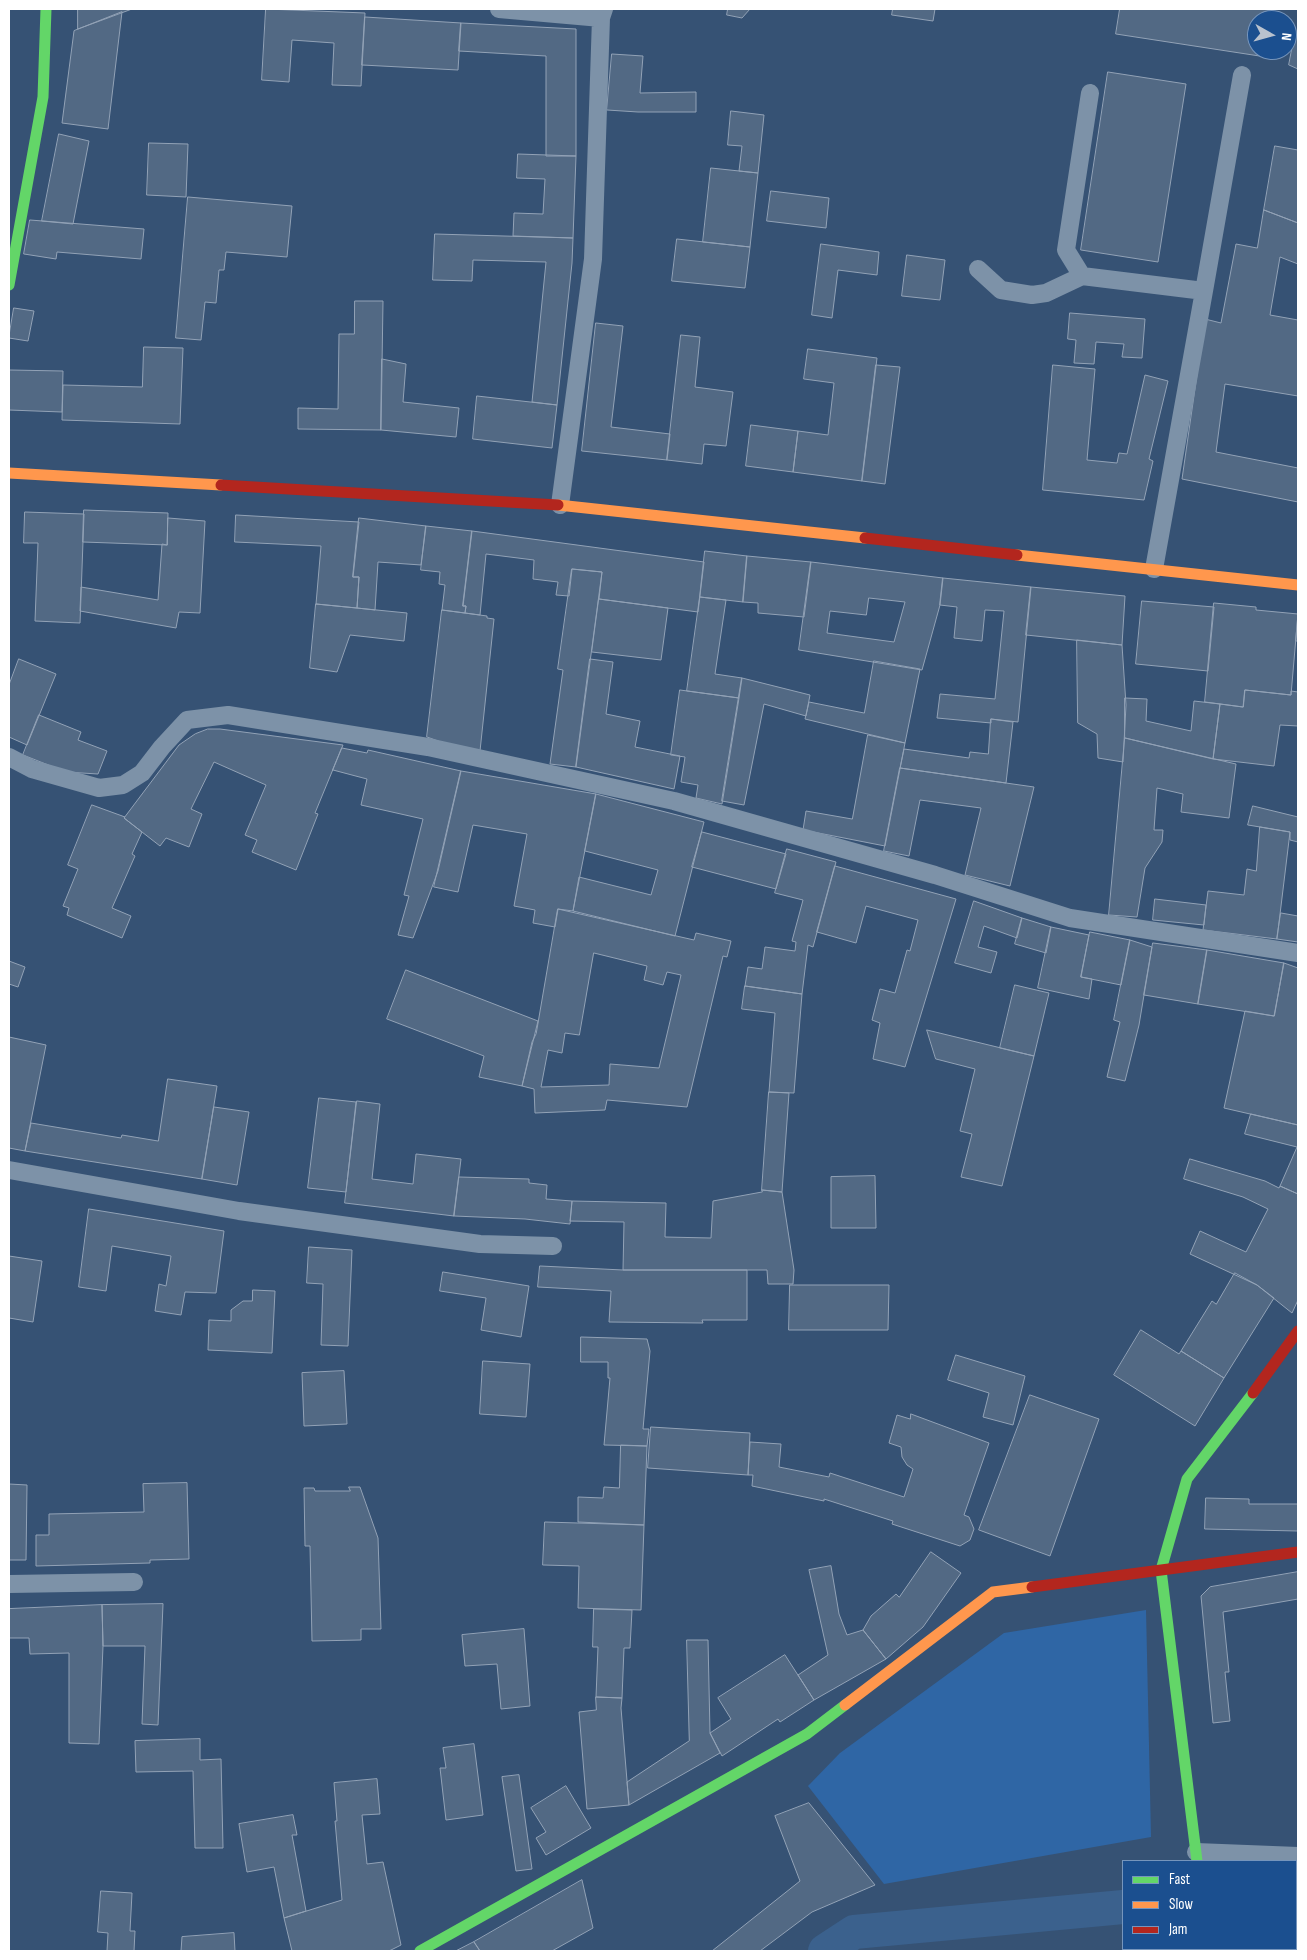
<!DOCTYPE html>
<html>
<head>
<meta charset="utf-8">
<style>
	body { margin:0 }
	#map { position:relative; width:1307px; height:1960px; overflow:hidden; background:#365274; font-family:"Sofia Sans Condensed",sans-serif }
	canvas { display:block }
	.frame { position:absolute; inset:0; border:10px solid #fff; pointer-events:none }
	.legend { position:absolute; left:1122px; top:1860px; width:175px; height:90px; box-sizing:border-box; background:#1b4f8f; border:1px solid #7695bc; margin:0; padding:6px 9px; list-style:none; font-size:15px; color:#fff }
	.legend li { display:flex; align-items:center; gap:10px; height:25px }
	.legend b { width:25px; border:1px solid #7695bc }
	.north { position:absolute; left:1247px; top:10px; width:50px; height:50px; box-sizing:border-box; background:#1b4f8f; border:1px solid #7695bc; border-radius:50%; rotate:97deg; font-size:14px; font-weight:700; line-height:20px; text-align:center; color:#fff }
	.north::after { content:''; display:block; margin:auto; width:18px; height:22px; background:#b9c2ce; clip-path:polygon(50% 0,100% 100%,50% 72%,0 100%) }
</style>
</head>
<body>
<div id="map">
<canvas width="1307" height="1960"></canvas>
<div class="frame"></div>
<ul class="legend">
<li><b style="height:6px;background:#63d668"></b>Fast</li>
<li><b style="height:6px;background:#ff974d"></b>Slow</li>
<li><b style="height:6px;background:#b3261e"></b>Jam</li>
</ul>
<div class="north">N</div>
</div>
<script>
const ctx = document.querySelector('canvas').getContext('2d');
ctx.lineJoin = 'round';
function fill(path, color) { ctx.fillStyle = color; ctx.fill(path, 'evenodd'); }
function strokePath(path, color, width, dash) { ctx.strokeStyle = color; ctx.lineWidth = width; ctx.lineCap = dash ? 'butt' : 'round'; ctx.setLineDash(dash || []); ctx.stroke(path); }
fill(new Path2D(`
	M1146,1610L1151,1837L884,1884L808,1786L840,1753L1004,1633Z`), '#2f66a5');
strokePath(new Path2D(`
	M1296,1899H1298
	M825,1951L854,1932L1123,1907`), '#3b618d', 34);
const building = new Path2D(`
	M78,9H132L78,29Z
	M266,9L365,13L361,86L332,85L334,43L292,40L289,82L262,80Z
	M728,9H750L742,18L727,15Z
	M893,9H935L933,21L892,15Z
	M1120,9H1273L1272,20H1257V50H1267L1266,57L1116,34Z
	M122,12L108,129L62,123L74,31Z
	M365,17L461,23L458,70L362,65Z
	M461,23L576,29V156H546V56L459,51Z
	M1295,34L1298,35V69L1289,65Z
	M612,54L643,56L640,93L696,92V112H638L607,110Z
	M1108,72L1186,84L1158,262L1081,250Z
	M731,111L764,115L758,173L739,171L742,146L728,145Z
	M59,134L89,141L73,224L42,221Z
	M149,143L188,144L186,197L147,195Z
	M1275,146L1298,150V223L1264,210Z
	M518,154L576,156L573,238L513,236L514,213L543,214L545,179L517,178Z
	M711,168L758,173L750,247L703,242Z
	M771,191L829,198L826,228L767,221Z
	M188,197L292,206L287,257L226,252L224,270H219L216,303L205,302L201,340L176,338Z
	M1264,210L1298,223V264L1280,257L1270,315L1298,320V396L1225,384L1216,452L1298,468V502L1182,479L1205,319L1221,323L1236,244L1257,248Z
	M30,220L144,229L141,259L57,252L56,259L24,254Z
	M435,234L573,238L572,263L557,405L532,402L546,262L473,260L472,281L433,280Z
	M677,239L750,247L745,288L672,281Z
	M821,244L879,252L877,275L838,270L832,318L812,315Z
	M907,255L945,260L940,300L902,296Z
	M355,301H383L381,430L298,429V408L338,409L339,334H354Z
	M14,308L34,311L28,341L9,338Z
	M1070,313L1145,319L1142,358L1122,357L1124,344L1096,342L1094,364L1074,363L1076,340L1068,339Z
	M596,323L623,326L611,427L670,434L667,460L582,451Z
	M681,335L700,337L695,387L733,392L726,446L704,444L702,464L667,460Z
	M144,347L183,348L180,424L62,420L63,385L142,387Z
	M808,349L877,358L862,481L793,472L798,431L828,435L834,383L804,379Z
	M382,359L406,364L403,402L459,408L456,437L381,430Z
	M876,365L900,367L885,484L862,481Z
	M1053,365L1095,369L1087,460L1117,463L1119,453L1127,454L1145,375L1168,381L1149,459L1153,461L1144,500L1043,490Z
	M9,370L63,371L62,412L9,410Z
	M477,396L557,405L552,448L473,439Z
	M751,425L798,431L793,472L746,466Z
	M84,510L168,513L167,545L83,542Z
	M25,512L84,514L80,623L35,621L38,543H24Z
	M236,515L359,522L353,577H359L357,608L316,604L321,546L235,542Z
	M168,518L205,521L200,613L179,612L176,628L80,611L81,587L158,600L162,544L167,545Z
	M359,518L426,526L421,565L378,562L375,610L357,608L359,577H353Z
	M426,526L472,531L463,606H466L465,613L442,610L445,585L439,584L440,572L421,570Z
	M472,531L704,562L698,612L599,599L602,572L572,569L569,596L556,595L558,582L533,579L534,560L486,554L480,615L465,613L466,606H463Z
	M705,551L747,556L743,602L700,597Z
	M747,556L811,562L804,617L758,613V603L743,602Z
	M811,562L943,578L940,605L922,670L799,650ZM869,598L905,602L894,642L827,633L830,611L866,615Z
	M572,569L602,572L576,767L550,764L563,670L558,669Z
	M943,578L1031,587L1018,722L991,719V723L937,718L940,694L995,699L1004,611L985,610L982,641L954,638L957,607L940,605Z
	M1031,587L1125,596L1122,645L1026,635Z
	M700,597L726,600L715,674L742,678L739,698L687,691Z
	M599,599L668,608L661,660L592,652Z
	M1142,601L1214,607L1208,671L1136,664Z
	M1214,603L1256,607V610L1298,614L1291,695L1245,690L1243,707L1205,702Z
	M316,604L407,613L404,641L350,635L337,672L310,668Z
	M442,610L487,616V618L494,619L480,751L452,746L427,737Z
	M1298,614V641H1296Z
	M1077,640L1122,645L1126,705L1123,762L1098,758L1097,734L1078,723Z
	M19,659L56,674L27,745L9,737V685Z
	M590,659L613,662L606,714L640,721L635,747L680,756L674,789L576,767Z
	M874,661L920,669L905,743L805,719L809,702L864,713Z
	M742,678L810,695L806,716L764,704L744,805L722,801Z
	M680,690L739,698L722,804L696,798L698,785L681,782L685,757L671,755Z
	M1245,690L1291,695V691L1298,692V726L1280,725L1274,766L1213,759L1220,704L1243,707Z
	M1125,698L1147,699L1146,721L1191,731L1194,701L1220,704L1213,759L1125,738Z
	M39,715L81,732L78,740L107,751L98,774L66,772L23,755Z
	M991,719L1013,722L1006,783L900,768L904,749L969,758L970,752L988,754Z
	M208,729H220L343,745L315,813L318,814L296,870L252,852L257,840L245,835L266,785L214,762L191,809L202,814L189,847L166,838L160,846L124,818L179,745L195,734Z
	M868,735L905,743L885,846L803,830L806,811L852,819Z
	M1125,738L1236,764L1229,818L1181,812L1183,794L1157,788L1154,830H1163L1162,842L1145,868L1137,917L1109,915Z
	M342,748L367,753L368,750L461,771L438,871L413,938L398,935L409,896L404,895L423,819L361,805L367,779L333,770Z
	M900,768L1034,787L1010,886L965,875L981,808L920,800L909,856L884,851Z
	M461,771L596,794L573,911L558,909L555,927L533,923L535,910L514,906L527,834L473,825L458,892L434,887Z
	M596,794L704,822L675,936L573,911L579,877L651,895L658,870L585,851Z
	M92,805L125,817L124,818L142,832L132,854L135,856L112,908L131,916L122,938L67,915L69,908L63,906L78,869L68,865Z
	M1253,806L1298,817V842L1290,840V832L1248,825Z
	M1260,827L1290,832L1277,939L1203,930L1208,891L1244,895L1247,869L1256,871Z
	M702,832L786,854L776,889L692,867Z
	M787,849L836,862L813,947L808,945L802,994L745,986L748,967L762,969L765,947L795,951L796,942L792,941L803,900L775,893Z
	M835,866L956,899L905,1067L873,1059L880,1023L872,1020L880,989L895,993L907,950L910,951L918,920L866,906L856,943L817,932Z
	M1155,899L1206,905L1204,925L1153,920Z
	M974,901L1022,918L1017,938L984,926L978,947L997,952L991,973L955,963Z
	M558,909L694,940L696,933L731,941L727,957L723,956L687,1107L607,1100L605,1110L535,1113L534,1089L522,1086L532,1042L536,1034ZM594,953L647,966L644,980L663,985L667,972L681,975L659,1068L610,1064L609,1085L541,1087L548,1050L562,1053L565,1033L579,1035Z
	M1281,913L1298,916V942L1277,939Z
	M1022,918L1051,927L1046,953L1015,944Z
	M1051,927L1089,935L1081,977L1092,979L1089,999L1038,988Z
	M1090,932L1130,940L1121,985L1081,977Z
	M1130,940L1152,947L1139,1025L1125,1081L1107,1077L1120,1022L1114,1020Z
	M1153,943L1207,950L1198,1004L1144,995Z
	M1207,950L1284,963L1274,1016L1198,1004Z
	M9,961L25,967L18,987L9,984Z
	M1284,963L1298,968V1125L1224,1108L1245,1011L1274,1016Z
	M406,970L538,1021L522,1086L479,1077L484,1056L387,1019Z
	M1015,985L1049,993L1034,1056L1000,1048Z
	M745,986L802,994L794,1093L769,1092L775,1013L742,1009Z
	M927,1030L1034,1056L1002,1186L961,1177L972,1134L960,1131L975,1069L936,1059Z
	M9,1037L46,1045L25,1151L9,1148Z
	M168,1079L217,1086L202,1179L25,1151L31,1123L121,1138L122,1135L158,1141Z
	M769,1092L789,1093L782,1192L762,1190Z
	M319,1098L356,1102L346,1192L308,1188Z
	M357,1101L380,1104L372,1179L413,1184L416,1154L461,1159L454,1216L345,1203Z
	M214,1107L249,1112L237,1185L202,1179Z
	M1251,1114L1298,1125V1194L1280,1186L1297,1147L1245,1134Z
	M1190,1159L1265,1181L1279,1188L1280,1186L1298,1194V1300L1292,1313L1257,1285L1190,1254L1200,1231L1246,1252L1268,1209L1243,1197L1184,1179Z
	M875,1176L876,1228H831V1177Z
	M459,1177L529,1179V1183L547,1185L546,1199L572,1201L570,1224L525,1219L454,1216Z
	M762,1190L782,1192L794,1270L793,1284H768L767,1270H623L624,1222L570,1221L572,1201L666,1203L665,1237L711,1238L713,1201L762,1192Z
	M89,1209L224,1231L216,1293L185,1292L181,1315L155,1311L159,1284L166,1286L171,1256L112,1246L106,1291L79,1287Z
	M309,1247L352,1250L348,1346L321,1345L323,1284L307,1283Z
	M9,1256L42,1261L33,1322L9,1318Z
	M540,1266L623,1270H747V1320H702L703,1323L609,1322L611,1291L538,1287Z
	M443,1272L529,1286L521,1337L481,1330L486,1298L440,1291Z
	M1235,1273L1257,1285L1274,1298L1224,1378L1181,1351L1212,1301L1216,1304Z
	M790,1285H889L888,1330H789Z
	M253,1290L275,1291L272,1353L208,1350L209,1320L231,1321V1310L243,1301H252Z
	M1141,1330L1179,1354L1181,1351L1224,1378L1195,1426L1114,1375Z
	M581,1337L647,1339L650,1351L643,1429H649L647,1446L604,1445L610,1378H608V1362H581Z
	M956,1355L1025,1376L1013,1425L983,1417L989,1393L948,1380Z
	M483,1361L530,1364L526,1417L480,1414Z
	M344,1371L347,1424L304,1426L302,1373Z
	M1030,1395L1099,1419L1050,1556L979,1530Z
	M911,1414L989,1443L964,1515L969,1517L974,1529L970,1540L960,1546L892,1524L893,1521L824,1499V1501L752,1486L753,1475H748L750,1442L781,1444L779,1467L829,1477L830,1473L904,1497L913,1469L907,1465L902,1457L901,1447L889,1443L897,1415L910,1419Z
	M651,1427L750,1433L748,1475L648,1468Z
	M621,1445L647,1446L644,1525L578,1522V1497L603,1498L604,1487L619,1488Z
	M187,1483L189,1559L150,1560V1563L36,1566V1535H49V1514L144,1512L143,1484Z
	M9,1484L27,1485L26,1560H9Z
	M349,1487H360L378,1538L381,1629H361V1640L312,1641L310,1546H305L304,1488H314L315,1491H350Z
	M1206,1498L1249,1499V1504H1298V1531L1205,1529Z
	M545,1522L644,1525L641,1610L578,1608L579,1566L543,1565Z
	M931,1552L961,1573L923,1627L886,1659L863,1630L871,1616L896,1594L899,1597Z
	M831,1566L839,1614L847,1635L863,1630L886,1659L814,1700L798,1675L828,1655L809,1570Z
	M1298,1572V1599L1223,1612L1229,1672H1225L1230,1721L1213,1723L1201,1596L1210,1587Z
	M163,1604L158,1725L142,1724L145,1646H103L102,1605Z
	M102,1605L103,1646L99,1744L69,1743V1653L30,1654L29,1638H9V1609Z
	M594,1609L632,1610L630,1648H624L622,1698L596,1697L598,1647H593Z
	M524,1629L530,1706L501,1709L497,1664L465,1666L462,1635Z
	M687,1640H708L710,1733L720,1753L629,1805L627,1782L689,1741Z
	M785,1655L814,1700L780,1722L778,1719L722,1756L710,1733L731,1719L718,1698Z
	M596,1697L622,1698L621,1708L629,1805L587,1809L579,1712L596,1710Z
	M200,1739V1760L221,1759L223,1848H195L193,1771L136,1772L135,1741Z
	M474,1744L483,1815L446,1820L440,1768H446L443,1748Z
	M519,1775L532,1869L516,1871L502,1777Z
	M377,1779L380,1814L362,1815L367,1864L383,1862L401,1945L389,1951H292L284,1918L342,1900L335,1821H337L334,1783Z
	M566,1786L591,1828L546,1855L536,1838L546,1832L531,1808Z
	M809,1803L875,1885L812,1912L760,1951H712L800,1881L775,1816Z
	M293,1815L297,1835H292L306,1911L284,1918L274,1867L247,1872L239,1824Z
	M582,1880L593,1928L552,1951H480L474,1942Z
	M101,1891L132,1893L130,1931H135L134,1951H107L108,1933L98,1932Z
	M234,1933L235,1951H181L182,1937Z
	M474,1942L480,1951H456Z`);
fill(building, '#526984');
strokePath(building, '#92a2b6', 1);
strokePath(new Path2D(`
	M499,9L601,18
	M1090,93L1066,250L1082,276L1204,291L1154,569
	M978,269L1001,290L1032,295L1046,293L1082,276
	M1204,291L1242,75
	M560,505L593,259L601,18L604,9
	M9,757L32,769L99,788L123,785L142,773L162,747L187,720L228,715L428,747L674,801L935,875L1070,918L1298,953
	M9,1170L239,1211L480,1244L553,1246
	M9,1584L134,1582
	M1196,1852L1298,1856`), '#7d92a8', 18);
strokePath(new Path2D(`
	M9,285L43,97L46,9
	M1197,1861L1161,1570L1187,1479L1253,1393
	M420,1951L807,1734L845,1705`), '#63d668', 11);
strokePath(new Path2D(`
	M9,473L221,485
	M558,505L865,538
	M1017,555L1298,585
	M845,1705L993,1592L1032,1587`), '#ff974d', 11);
strokePath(new Path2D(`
	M221,485L558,505
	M865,538L1017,555
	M1253,1393L1298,1331
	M1032,1587L1298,1552
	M1210,1949V1951`), '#b3261e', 11);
</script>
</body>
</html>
